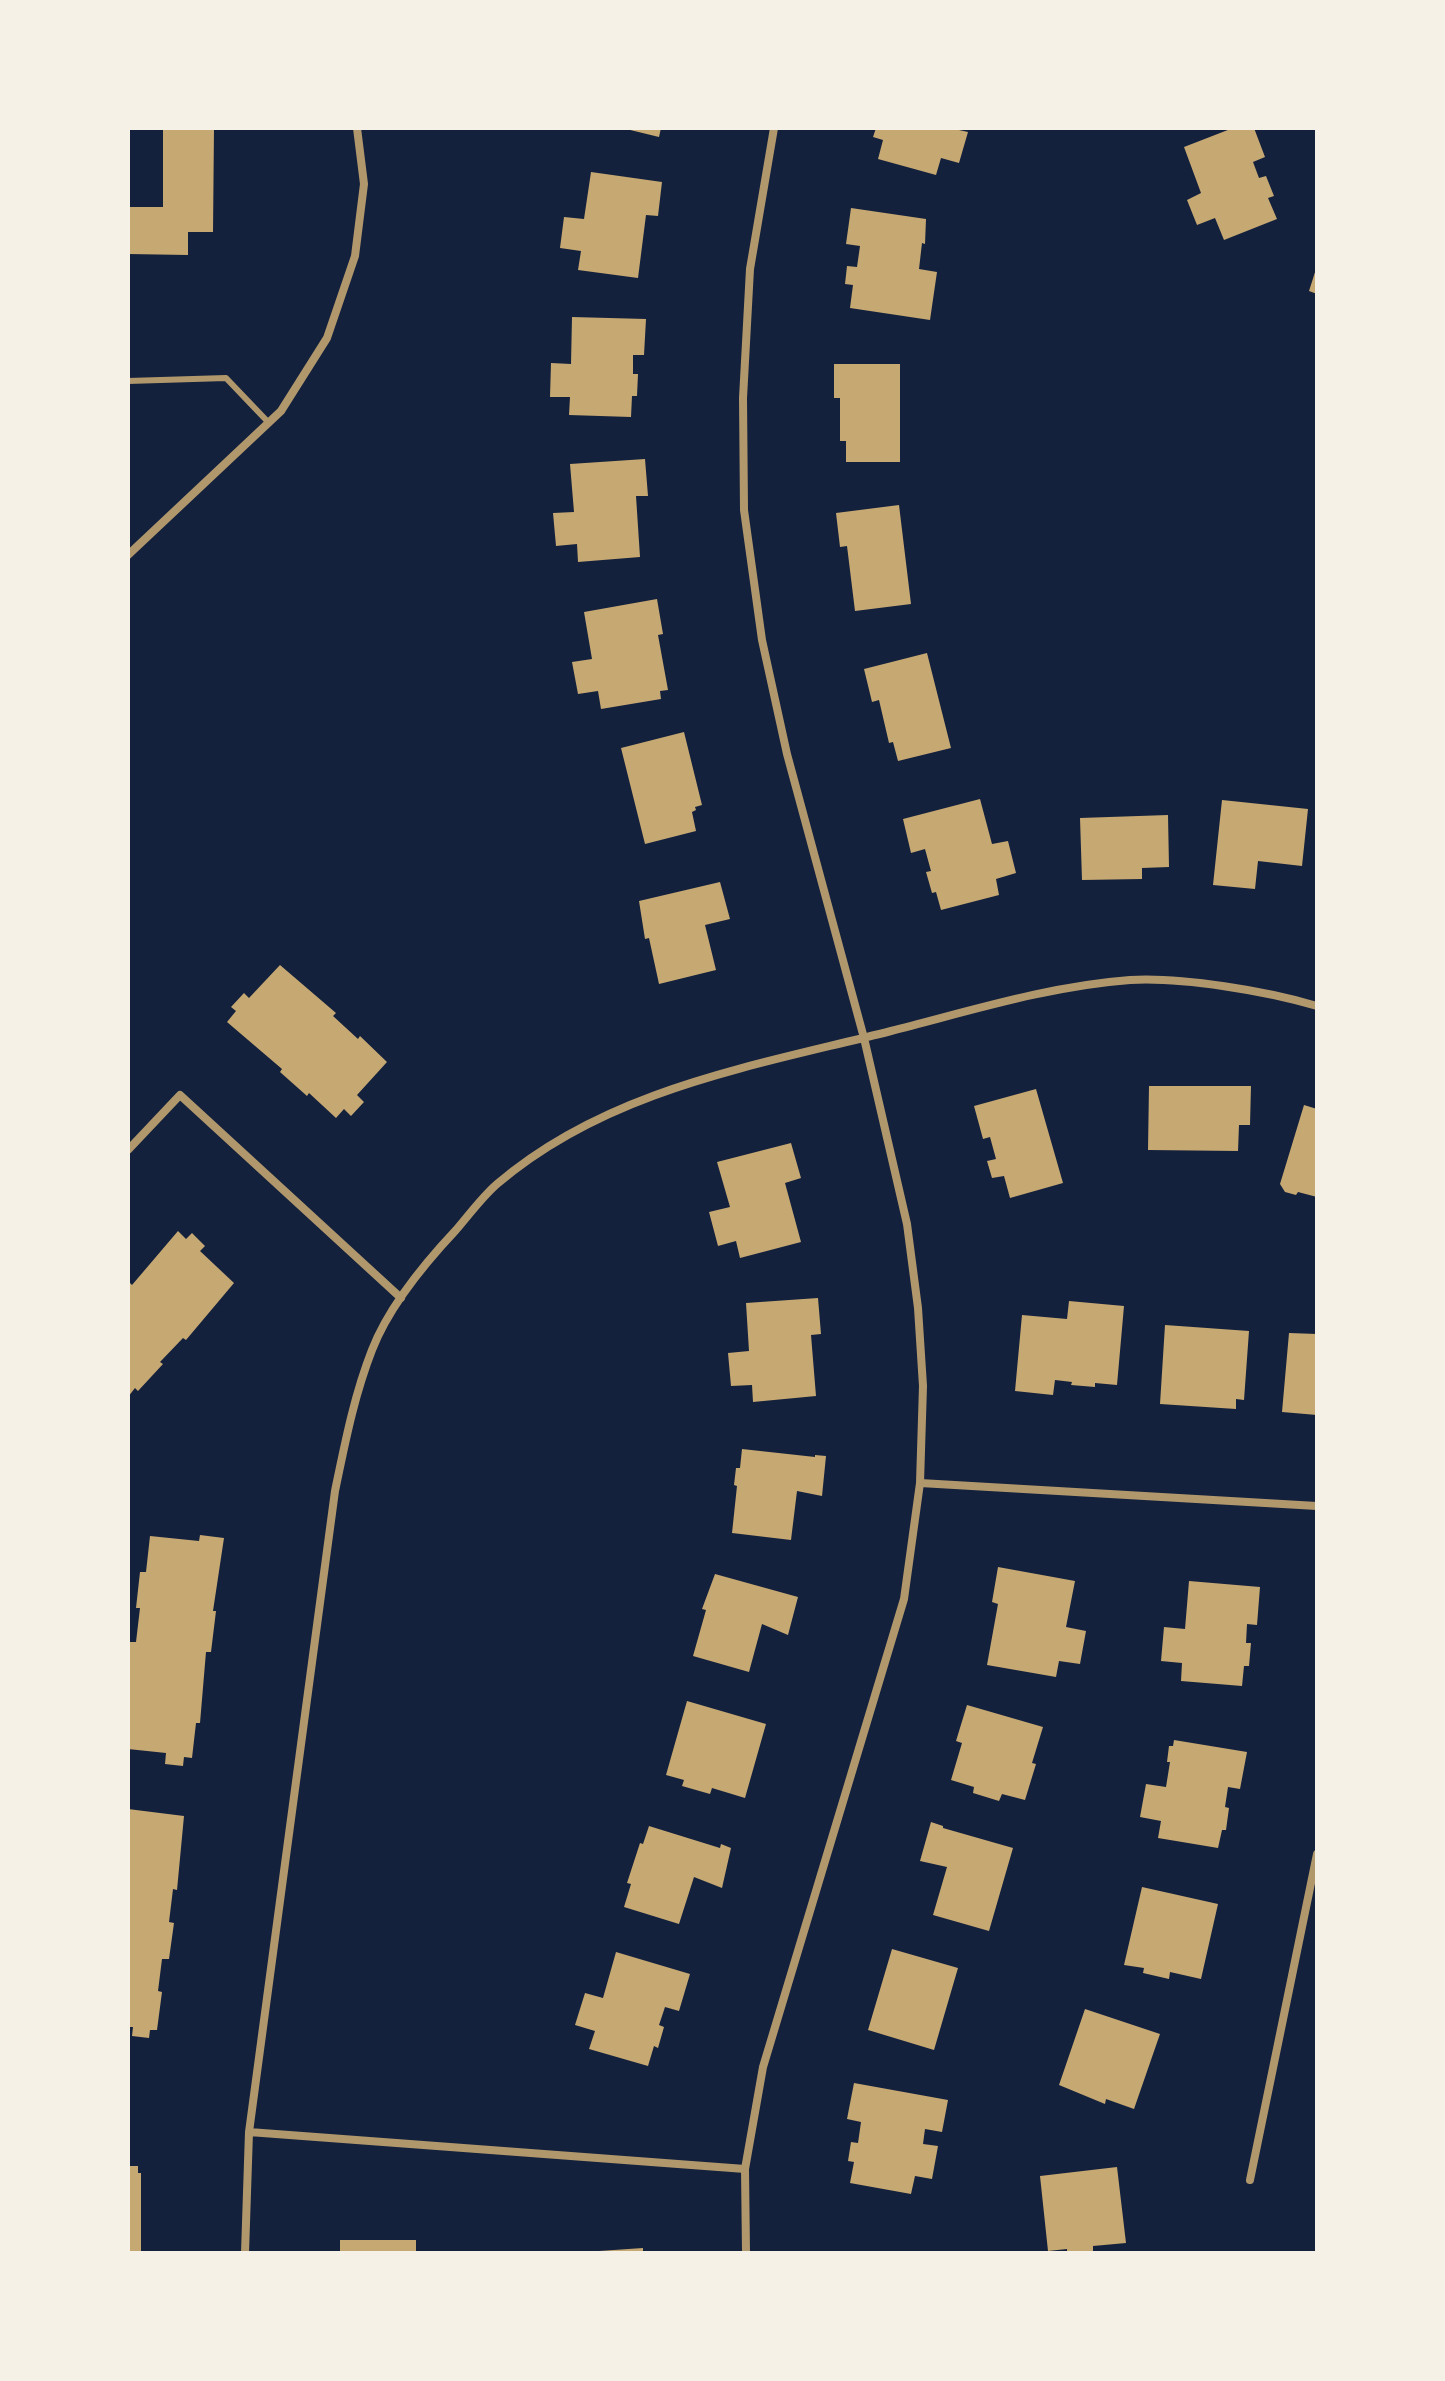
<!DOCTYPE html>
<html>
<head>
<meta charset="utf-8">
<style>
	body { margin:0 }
	#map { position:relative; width:1445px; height:2381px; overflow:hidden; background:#14213d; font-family:Karla,sans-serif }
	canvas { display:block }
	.frame { position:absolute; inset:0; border:130px solid #f6f1e7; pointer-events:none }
</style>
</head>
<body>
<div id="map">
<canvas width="1445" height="2381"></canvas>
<div class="frame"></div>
</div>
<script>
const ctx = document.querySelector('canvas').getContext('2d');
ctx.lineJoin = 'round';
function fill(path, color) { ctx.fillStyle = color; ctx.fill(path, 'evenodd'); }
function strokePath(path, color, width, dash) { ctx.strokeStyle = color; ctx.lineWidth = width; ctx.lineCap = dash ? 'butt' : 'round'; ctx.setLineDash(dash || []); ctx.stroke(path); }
fill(new Path2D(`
	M163,128H214L213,232H188V255L128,254V207H163Z
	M622,128H661L659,137Z
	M876,128H950L968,132L959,163L941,158L936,175L878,159L883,140L873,137Z
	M1233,128H1254L1265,157L1253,162L1259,178L1266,176L1274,196L1268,198L1277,219L1224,240L1215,218L1197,225L1187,200L1201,193L1184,147Z
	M591,172L662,182L658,216L646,215L638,278L578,270L581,251L560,248L564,217L584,219Z
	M851,208L926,219L925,244L922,243L919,269L937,272L930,320L850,308L853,285L845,284L847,266L857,267L860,246L846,244Z
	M1316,269H1317V294L1309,291Z
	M572,317L646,319L644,355H633V374H638L637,396H632L631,417L569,415L570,397H550L551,363L571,364Z
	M834,364H900V462H846V441H840V398H834Z
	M645,459L648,496H636L640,557L578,562L577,544L556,546L553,513L574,512L570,464Z
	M899,505L911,604L855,611L847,546L840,547L836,513Z
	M657,599L663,634L658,635L668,690L660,691L661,699L601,709L598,691L578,694L572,662L592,659L584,612Z
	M927,653L951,748L898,761L893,742L889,743L879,700L872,702L864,669Z
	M684,732L702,805L695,807L696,810L692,812L696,831L645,844L621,748Z
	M980,799L992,844L1008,841L1016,873L996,879L999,895L941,910L936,892L932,893L926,872L931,871L925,849L911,853L903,819Z
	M1222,800L1308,809L1302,866L1258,861L1255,889L1213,885Z
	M1168,815L1169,867L1142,868V879L1082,880L1080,818Z
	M720,882L730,919L705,925L716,970L659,984L649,938L645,939L639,901Z
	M280,965L336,1013L333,1016L358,1039L360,1036L387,1062L357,1095L364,1102L351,1116L344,1109L336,1118L309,1093L307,1096L280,1072L282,1069L227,1022L236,1011L231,1007L244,993L249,998Z
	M1149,1086H1251L1250,1125H1239L1238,1151L1148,1150Z
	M1036,1089L1063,1183L1010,1198L1004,1176L992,1178L987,1161L996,1159L990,1137L983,1139L974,1106Z
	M1304,1105L1317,1109V1197L1298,1192L1296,1195L1285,1192L1280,1184Z
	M791,1143L801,1178L785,1183L801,1242L740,1258L736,1241L718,1246L709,1212L730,1207L717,1162Z
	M178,1231L186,1239L192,1233L205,1246L200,1251L234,1283L186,1340L183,1338L160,1362L163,1364L138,1391L135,1388L128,1397V1284L130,1283L132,1285Z
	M818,1298L821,1334L811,1335L816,1396L753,1402L752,1385L731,1386L728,1353L749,1351L746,1303Z
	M1069,1301L1124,1306L1117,1385L1095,1383V1387L1071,1385L1072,1382L1055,1380L1053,1395L1015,1391L1022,1315L1067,1319Z
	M1165,1325L1249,1331L1244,1400L1236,1399V1409L1160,1404Z
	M1289,1333L1317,1334V1415L1282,1412Z
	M742,1449L815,1457V1455L826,1456L822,1496L797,1491L791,1540L732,1533L737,1486L734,1485L736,1468H740Z
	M200,1535L224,1538L213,1611H216L211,1652H206L200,1723H196L192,1758L184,1757L183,1766L165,1764L166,1753L128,1749L129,1642H136L140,1608H136L140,1572H146L150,1536L199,1541Z
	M998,1567L1075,1581L1066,1627L1086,1631L1080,1664L1059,1661L1056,1677L987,1665L998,1604L992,1602Z
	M715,1574L798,1597L788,1635L762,1624L749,1672L693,1656L706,1610L702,1609Z
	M1189,1581L1260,1587L1257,1625L1247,1624L1246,1643H1251L1249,1666H1244L1242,1686L1181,1681L1182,1663L1161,1661L1164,1627L1185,1629Z
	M687,1701L766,1724L745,1798L712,1788L710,1794L682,1786L684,1780L666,1775Z
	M967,1705L1043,1727L1032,1763L1036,1764L1025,1800L1002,1794L999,1801L973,1793L974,1787L951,1780L962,1743L956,1741Z
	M1174,1740L1247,1752L1240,1789L1228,1787L1225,1807L1229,1808L1226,1830H1222L1218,1848L1158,1838L1161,1821L1140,1817L1146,1784L1166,1787L1170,1762H1167L1169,1746H1173Z
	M128,1809L184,1816L177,1890L173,1889L169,1922L174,1923L169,1959H162L158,1991L162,1992L157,2030H150L149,2038L132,2036L133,2027H128Z
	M931,1822L943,1826V1828L1013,1848L989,1931L933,1915L947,1867L920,1861Z
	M649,1826L720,1848L721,1844L731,1848L722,1888L694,1877L679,1924L624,1907L631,1884L627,1883L640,1843L643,1844Z
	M1142,1887L1218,1904L1201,1979L1170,1972L1169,1979L1143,1973L1144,1968L1124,1965Z
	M892,1949L958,1968L934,2050L868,2030Z
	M616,1952L690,1974L679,2011L665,2007L659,2025L664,2027L658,2048L654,2046L648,2066L589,2049L595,2031L575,2025L585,1993L603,1998Z
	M1085,2009L1160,2034L1134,2109L1106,2099L1105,2104L1059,2085Z
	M854,2083L948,2100L942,2132L925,2129L923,2144L938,2146L932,2179L915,2176L911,2194L850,2183L854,2162L848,2161L851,2142L858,2143L861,2122L847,2119Z
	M128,2166H138V2173H141V2253H128Z
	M1117,2167L1126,2243L1093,2246V2253H1067V2249L1048,2251L1040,2176Z
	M340,2240H416V2253H340Z
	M643,2248V2253H599V2251Z`), '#c6a872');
strokePath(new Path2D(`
	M128,381L226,378L269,423`), '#b1986c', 6);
strokePath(new Path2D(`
	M128,555L281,411L327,338L355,256L364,184L357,128
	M128,1150L180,1095L401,1298
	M920,1483L1317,1506
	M249,2132L745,2169
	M1250,2180L1317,1854
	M245,2253L249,2132L335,1491C345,1443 354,1396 372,1350C389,1306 424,1264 456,1230C469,1215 482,1197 497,1184C608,1089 754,1066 891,1031C970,1011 1049,986 1130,980C1182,977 1267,991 1317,1006
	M746,2253L745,2169L763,2067L904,1599L920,1483L923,1386L918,1308L907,1224L864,1038L787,754L762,640L744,510L743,398L750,269L774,128`), '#b1986c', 8);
</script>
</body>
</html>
